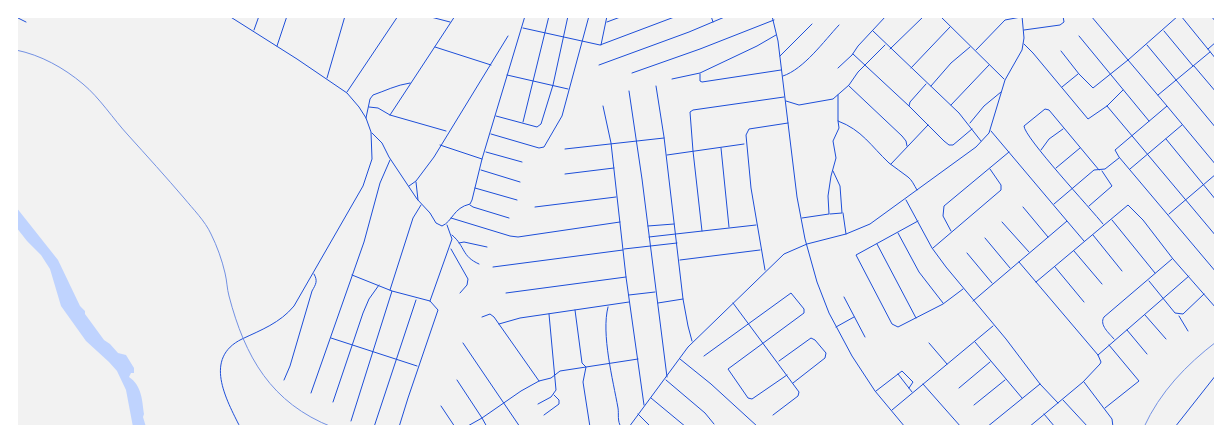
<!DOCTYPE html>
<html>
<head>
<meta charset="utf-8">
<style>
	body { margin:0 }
	#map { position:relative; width:1232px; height:443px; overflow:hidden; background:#f2f2f2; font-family:Quicksand,sans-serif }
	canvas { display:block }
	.frame { position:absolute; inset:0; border:18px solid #fff; pointer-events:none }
</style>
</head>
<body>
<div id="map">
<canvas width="1232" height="443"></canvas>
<div class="frame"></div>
</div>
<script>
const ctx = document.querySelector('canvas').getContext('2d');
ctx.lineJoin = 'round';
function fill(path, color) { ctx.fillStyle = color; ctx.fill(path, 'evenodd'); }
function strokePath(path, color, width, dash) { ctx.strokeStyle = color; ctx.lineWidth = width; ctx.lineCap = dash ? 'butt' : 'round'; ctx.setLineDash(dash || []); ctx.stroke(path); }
fill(new Path2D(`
	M16,207L58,260L80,306L85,311V314L104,340L110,344L118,353L126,355L134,368V373H131L129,377C142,386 142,400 144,414L143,417L146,427H133L126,390L117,371L109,362L86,341L61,306L50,269L41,255L27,241L16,227Z`), '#bfd3fe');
strokePath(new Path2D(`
	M229,16L297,59L347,93L359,107L366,118L371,132L372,159L363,186L294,306C280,323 261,330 242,339C203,358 226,399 240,427
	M427,16L450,22
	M711,16L713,22
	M772,16L778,41L797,197L805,239L817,282L829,313L852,356L875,391L905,427
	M940,16L1004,79
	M1178,16L1128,60L1167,106L1115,150L1119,157L1216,272
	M1181,16L1216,59
	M1211,16L1216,22
	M16,17L26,22
	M607,22L623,16
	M523,28L600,45L677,16
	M254,30L259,16
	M1024,30L1060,25L1064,22L1063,16
	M873,31L959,113L981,141
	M1164,31L1193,66
	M1079,36L1149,121
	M1024,44L1033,53L1088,119L1107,106L1123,90
	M601,45L607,16
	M1147,45L1216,128
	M277,46L287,16
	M435,47L491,65
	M890,49L924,16
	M1208,49L1216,42
	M976,50L1005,20L1021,17
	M1061,51L1079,74L1093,88L1128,60L1091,16
	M853,54L909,106
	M780,56L812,24
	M599,65L689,32L727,16
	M1194,66L1216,92
	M838,68L852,55L858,46L886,16
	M911,68L950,27
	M632,73L700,49L774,20
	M700,74V81L702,82L781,70
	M507,75L568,89
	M783,76C804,69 824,41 839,25
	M327,78L345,16
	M672,79L700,73L757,46L776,35
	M926,84L910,102L909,106L944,141L949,145H953L972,129
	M656,86L664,137L683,299L688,326L692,341
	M849,86L902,136L906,141L907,146
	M931,86L951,63L970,47
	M1062,87L1078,74
	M629,91L642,179L667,377
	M347,92L398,16
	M838,95V121C862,130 871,146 889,163C895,168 902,172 908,177C912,180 914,185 917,190
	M1158,95L1210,52
	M786,101L799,105L833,99L849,85L858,72L885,45
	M951,105L989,65
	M603,106L611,143L626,277L644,405
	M1107,106L1216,236
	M1167,106L1216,165
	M369,107L378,108L390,115L446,131
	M390,115L455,16
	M496,116L537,127L541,124L553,85L568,16
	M366,118L370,99L373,95C385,91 396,85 410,83
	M523,122L549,16
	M970,123L984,106L1001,92
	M372,133L382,143L389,157L417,199L430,213L436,223L442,226C453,221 453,208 470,204L472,200L482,159L525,16
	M491,134L539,148L544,147L562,116L589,16
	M1166,139L1216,200
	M440,145L482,159
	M721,148L729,227
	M565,149L664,138
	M1041,150L1049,139L1063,129
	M486,152L522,162
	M667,155L744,144
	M891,164L928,125
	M1056,168L1080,148
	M1130,169L1182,125
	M481,170L520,182
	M1099,170L1049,110L1045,109L1024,126C1024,137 1092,210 1103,224
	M565,174L614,168
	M416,182L418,200
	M409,186L416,181L434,157L508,36
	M475,188L517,200
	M906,200L932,248L946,267L1006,339L1040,384L1058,403
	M1054,204L1094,170L1105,169L1119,158
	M470,205L473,207L509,218
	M1089,206L1112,186L1102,171
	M535,207L616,197
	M1023,207L1048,237
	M843,213L846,234
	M830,214L842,213L840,186L833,171
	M1169,214L1216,174
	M451,218L510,236L518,237L620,222
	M802,218L829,214L828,196L831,176L836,158L833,141L839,128L838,121
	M1112,220L1155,273
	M918,221L856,255L892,324L898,327L943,304L963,289
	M1067,221L1084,241
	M1002,222L1029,252
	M648,226L674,224
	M702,231L693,151L690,112L693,110L784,97
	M951,231L943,216L944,206L1009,152
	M898,233L919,272L943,303
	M452,235C466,247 461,256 479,264
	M1093,235L1122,271
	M649,237L756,225
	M985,238L1010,268
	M459,243L464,242L487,247
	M877,244L916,318
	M933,248L1001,190V185L990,169
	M451,249L468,279L467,285L460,293
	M624,249L677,243
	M1074,251L1102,284
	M967,253L992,283
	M680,260L760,250
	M1019,262L1098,355L1101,362L1100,364L1083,382L1029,427
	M493,267L623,250
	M1055,267L1084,302
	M765,270L751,188L746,135L749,129L788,123
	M1149,281L1175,313L1183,314L1204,294
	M1036,282L1128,205L1143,220L1173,259L1216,308
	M390,290L413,218L421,205
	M392,291L430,301L438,310L408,398L399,427
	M506,293L626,277
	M629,295L655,292
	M844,297L865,337
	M430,301L452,239L447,225
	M973,301L1067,221L991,131
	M658,303L683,299
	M733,303L799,392L798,396L773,415
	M608,307C601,334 613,380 618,408C619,414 617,421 621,427
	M575,310L582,363L586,367L583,382L590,427
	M1145,315L1166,339
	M1179,316L1188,331
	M482,317L490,314L494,317L539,381
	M499,324L520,318L629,302
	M836,327L854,317
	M1127,330L1147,354
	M331,338L417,366
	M1114,339C1109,333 1099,325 1104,317L1172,259
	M975,342L1022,398
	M463,343L520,427
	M929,343L947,364
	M1098,355L1189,276
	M704,356L791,293L804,309V313L728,369L748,398L752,399L787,375
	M680,359L711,384L758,427
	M779,361L811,338L815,340L826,353L825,358L793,383
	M898,374L912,392
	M284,380L290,366L312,291C316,284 318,281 314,274
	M457,380L482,418L521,391L539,381L551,378L560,371L638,359
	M666,380L705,413L714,424
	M1084,382L1112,419L1113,427
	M923,384L961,427
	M959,388L990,362
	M876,391L902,371L913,382L909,388
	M311,393L364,242L380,183L390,160
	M651,398L686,427
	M1063,400L1088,427
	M333,402L363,313L369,299L379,285
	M538,404L551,397L556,390L549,314
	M974,405L1005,380
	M441,406L455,427
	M1105,408L1139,381L1109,345
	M892,410L993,326
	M638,414L651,427
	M1044,414L1055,427
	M544,415L559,404V400L554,395
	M351,421L392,291L352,275
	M374,427L416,300
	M466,427L482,418L487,427
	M629,427L688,347L784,254L807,244L846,234L870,224L976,147L989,133L1005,80L1022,50L1024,38L1022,16
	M987,427L1040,384
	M1175,427L1216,375`), '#1d4ed8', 1);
strokePath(new Path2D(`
	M16,50C41,55 64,68 83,84C99,97 114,120 128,135C147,156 166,177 184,198C193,209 205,221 211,234C217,246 222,260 225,273C227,281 227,289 229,296C245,357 271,403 332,427
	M1144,427C1160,392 1186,365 1216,342`), '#7290e2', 1);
</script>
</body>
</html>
